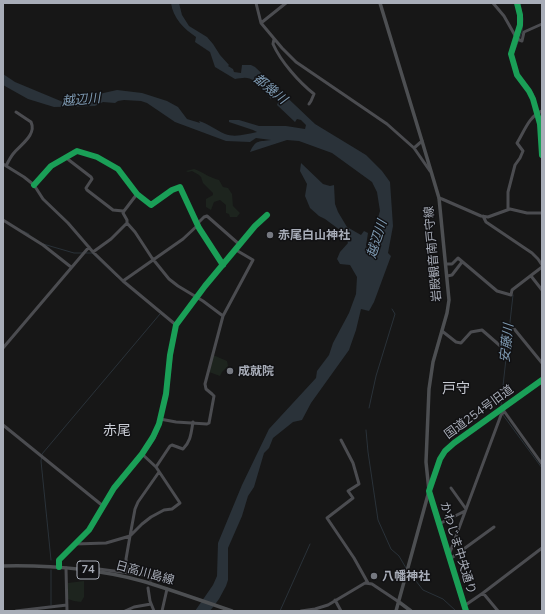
<!DOCTYPE html>
<html>
<head>
<meta charset="utf-8">
<style>
	body { margin:0 }
	#map { position:relative; width:545px; height:614px; overflow:hidden; background:#171717; font-family:Mulish,sans-serif }
	canvas { display:block }
	.frame { position:absolute; inset:0; border:4px solid #a8adb8; pointer-events:none }
</style>
</head>
<body>
<div id="map">
<canvas width="545" height="614"></canvas>
<div class="frame"></div>
</div>
<script>
const ctx = document.querySelector('canvas').getContext('2d');
ctx.lineJoin = 'round';
function fill(path, color) { ctx.fillStyle = color; ctx.fill(path, 'evenodd'); }
function strokePath(path, color, width, dash) { ctx.strokeStyle = color; ctx.lineWidth = width; ctx.lineCap = dash ? 'butt' : 'round'; ctx.setLineDash(dash || []); ctx.stroke(path); }
function write(font, color, halo, rows, align = 'center') {
  ctx.font = font + ' Mulish,"Noto Sans JP",sans-serif'; ctx.lineWidth = 3; ctx.setLineDash([]); ctx.textBaseline = 'middle'; ctx.strokeStyle = halo; ctx.fillStyle = color; for (const [text, x, y, turn = 0] of rows) {
    ctx.save(); ctx.translate(x, y); ctx.rotate((+turn || 0) * Math.PI / 180); ctx.textAlign = isNaN(turn) ? turn : align; if (halo) ctx.strokeText(text, 0, 0); ctx.fillText(text, 0, 0); ctx.restore();
  }
}
fill(new Path2D(`
	M194,169C203,172 210,178 219,180L223,187L228,188L232,194L233,206L240,213L237,217H230L229,214L226,213V205L220,200L214,202L211,210L206,207V199L213,195V193L203,183L201,177L199,175L192,171L188,172L186,171Z
	M213,355L227,361L228,366L222,372L220,376L209,372Z
	M84,581V597L81,602L74,601L68,599V583Z`), '#1d241e');
fill(new Path2D(`
	M171,3H179L182,15L189,26L207,37L213,44L220,55L229,65L228,66L233,69L234,72L241,73L242,65H251L255,67L315,124L366,155L382,171L390,182L393,226L388,253L391,256L374,302L369,311L361,309L356,330L349,350L311,403L302,420L293,422L273,438L269,448L264,453L254,487L248,496L242,516L228,548V580L226,586L219,599L210,611H195L213,585L217,576L218,543L242,485L269,429L316,378L317,371L329,355L333,343L349,313L356,294L357,277L350,265L340,264L337,259L340,252L348,243L344,233L325,219L319,216L310,208L305,196L307,184L300,171L301,163L323,184L330,186L334,185L335,204L338,212L347,227L361,235L364,231L368,233L366,246L368,250L380,211L377,192L372,182L332,153L299,141L287,140L250,152C256,139 259,142 271,140L256,138L250,142L226,141L175,122L147,103L141,101L124,100L118,101L115,103L103,102L95,106L54,107L28,99L3,85V74L15,82L63,102L117,90L142,93L167,101L178,107L187,119L200,123L199,121C209,124 216,130 225,134C235,138 247,134 257,132L253,130L229,122V120H239L259,126H286L305,129L306,125L301,120L297,119L295,122L277,105L279,100L275,97L271,99C265,93 265,86 259,81H254C248,76 242,78 235,79L215,67L210,52L195,42L196,37C184,29 173,18 171,3Z`), '#2a3239');
strokePath(new Path2D(`
	M520,3L523,19L522,32L513,55L519,74L533,93L539,112
	M539,115L542,123
	M23,231L29,234
	M43,244L74,253H83
	M86,253H92L117,277
	M168,392L176,326
	M369,408L376,376L395,314L392,309
	M163,413L167,397
	M502,413L501,404L513,295
	M503,415L542,468
	M366,430L368,452L378,520L391,549L399,556L406,568
	M124,478C136,464 156,444 160,426
	M51,560L41,461L42,454L160,314
	M409,572L423,590L443,599L456,611
	M51,605V570
	M280,611L310,544`), '#2a3239', 1);
strokePath(new Path2D(`
	M256,3L261,23
	M286,3L261,23L282,48L296,62L387,124L414,148L422,141
	M493,3L504,16L517,39L522,41L524,32L542,24
	M274,39L273,44C281,62 299,82 314,94L311,101L309,104
	M414,148L430,171
	M65,157L91,177L92,179L86,188L87,190L113,210L123,211
	M3,164L24,177L34,185L43,199L68,223L93,252L123,281L176,325
	M6,166C8,162 10,158 13,154C20,145 37,135 31,122L16,112
	M34,185L51,166L77,151L97,157L118,169L137,194L151,205L172,190L180,187L199,228L223,265
	M137,194L124,211L123,213L127,220V223L135,232L152,258L169,279L178,286L203,301L223,316
	M439,198L442,199L481,216L488,217L510,209L527,213H542
	M508,209V192L515,165L520,158L523,151L517,143C524,132 529,116 542,111
	M483,216L486,222L532,253L538,259L542,265
	M3,220L43,245L71,267
	M198,223L204,217L207,216L240,245
	M93,252L111,239L127,223
	M446,264H452L458,258L497,291L511,295L512,290L542,267
	M447,276L452,275L462,262
	M531,276L542,290
	M123,281L183,239L198,225
	M511,325L542,363
	M442,331L456,342L461,343L471,332L482,330L505,350
	M3,348L89,247
	M504,411L542,464
	M160,419L176,422L207,424L209,423L214,396L212,394L206,389L205,384L223,316L253,260L236,250
	M3,425L103,506
	M341,440L353,463L359,484L348,491L353,498L327,518L354,558L368,583
	M156,467L170,446L172,445L183,449C191,441 191,433 193,422
	M451,488L466,509
	M439,524L465,511
	M75,544L106,543L130,536L135,509L138,502L159,472
	M449,555L501,415L504,412
	M450,559L494,527
	M59,567V560L89,530L114,488L142,454L153,437L159,424L166,394L170,355L176,325L205,286L255,226L267,215
	M66,568L67,611
	M87,570L91,568L152,576L151,580
	M128,572L126,559L130,536L142,524L151,517L164,510L172,509L180,503L156,467L142,454
	M148,588L150,601L154,611
	M483,593L498,611
	M335,600L341,611
	M464,606L483,593L542,548
	M16,611L67,605
	M125,611L134,607L151,604
	M162,611L167,589
	M301,611L315,609L328,605L365,583L372,584L399,602
	M466,611L429,491L440,459L445,451L454,443L542,380`), '#4b4c50', 3);
strokePath(new Path2D(`
	M380,3L422,141L439,198L449,300L447,313L433,362L429,389L426,462L429,491L396,611
	M3,566C49,565 97,569 142,581C172,590 202,601 232,611
	M399,602L411,611`), '#4d4f52', 3.5);
strokePath(new Path2D(`
	M517,3L520,15V25L511,54L517,75L529,91L533,99L540,124L542,155
	M34,185L51,166L77,151L97,157L118,169L137,194L151,205L172,190L180,187L199,228L223,265
	M59,567V560L89,530L114,488L142,454L153,437L159,424L166,394L170,355L176,325L205,286L255,226L267,215
	M466,611L429,491L440,459L445,451L454,443L542,380`), '#1a9f57', 6);
for (const [x, y, r, color] of [
	[270,235,4,"#757880"],
	[230,371,4,"#757880"],
	[374,576,4,"#757880"]
]) { const dot = new Path2D(); dot.arc(x, y, r, 0, 2 * Math.PI); ctx.fillStyle = color; ctx.fill(dot); strokePath(dot, '#111113', 1.5); }
for (const [x, y, w] of [
	[88,570,22]
]) { const box = new Path2D(); box.roundRect(x - w / 2, y - 9, w, 18, 3); ctx.fillStyle = '#111113'; ctx.fill(box); strokePath(box, '#a8adb8', 1); }
write('bold 11px', '#a8adb8', null, [
	["74",88,570]
]);
write('bold 12px', '#a8adb8', '#111113', [
	["赤尾白山神社",278,235],
	["成就院",238,371],
	["八幡神社",382,576]
], 'left');
write('12px', '#a8adb8', '#111113', [
	["岩殿観音南戸守線",433,254,-95],
	["国道254号旧道",479,412,-36],
	["かわじま中央通り",458,548,73],
	["日高川島線",145,573,15]
]);
write('italic 13px', '#7f9bb3', '#111113', [
	["都幾川",270,89,39],
	["越辺川",81,100,-5],
	["越辺川",377,239,-73],
	["安藤川",507,343,-84]
]);
write('14px', '#c9ccd4', '#111113', [
	["戸守",456,389],
	["赤尾",117,431]
]);
</script>
</body>
</html>
